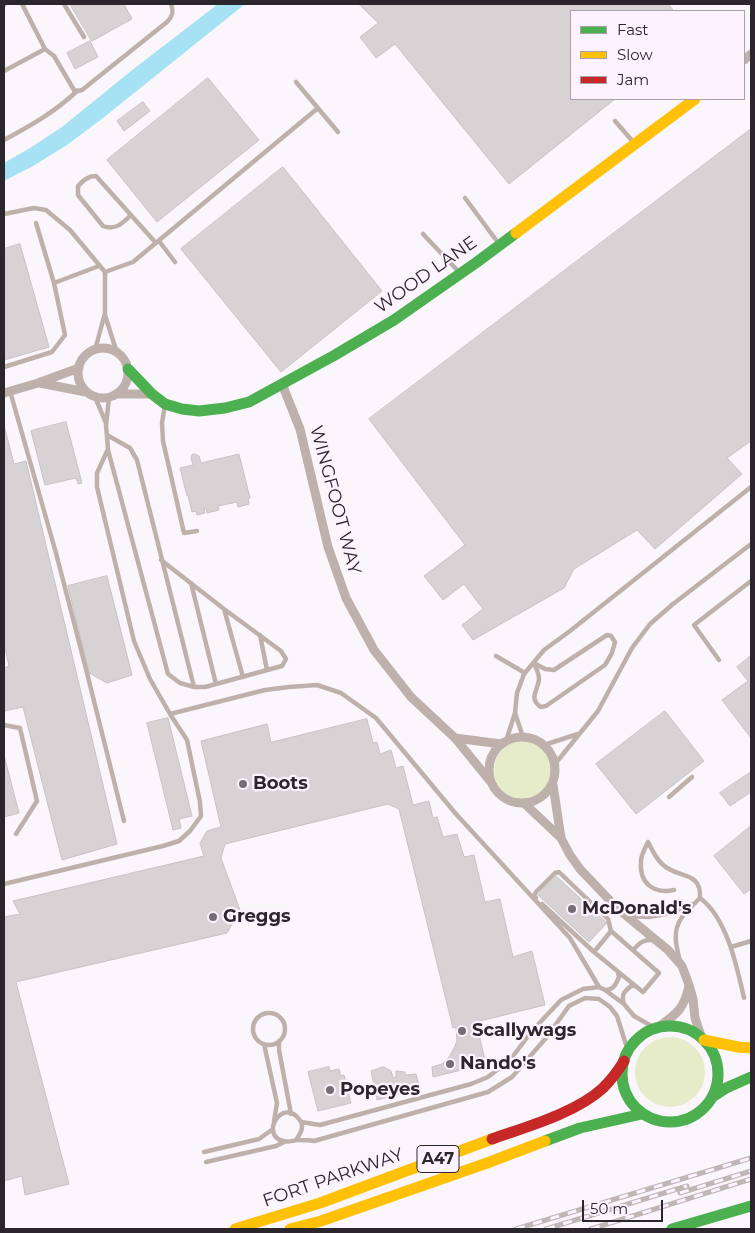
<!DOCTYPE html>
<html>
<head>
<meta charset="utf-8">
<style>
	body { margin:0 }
	#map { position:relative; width:755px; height:1233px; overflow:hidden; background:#fbf5fc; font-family:Montserrat,sans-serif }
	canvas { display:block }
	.frame { position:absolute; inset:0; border:5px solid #2a262b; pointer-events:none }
	.legend { position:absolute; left:570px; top:10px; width:175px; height:90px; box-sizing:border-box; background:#fdf2ff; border:1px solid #a9a0aa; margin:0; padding:6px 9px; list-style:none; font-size:15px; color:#2a262b }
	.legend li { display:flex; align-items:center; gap:10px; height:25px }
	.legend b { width:25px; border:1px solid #a9a0aa }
	.scale { position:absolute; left:582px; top:1200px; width:81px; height:22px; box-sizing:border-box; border:2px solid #2a262b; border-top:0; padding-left:6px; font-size:15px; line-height:18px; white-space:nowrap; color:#2a262b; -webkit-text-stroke:4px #fdf2ff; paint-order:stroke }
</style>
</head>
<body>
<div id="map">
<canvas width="755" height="1233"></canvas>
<div class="frame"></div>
<ul class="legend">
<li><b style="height:6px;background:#4caf50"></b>Fast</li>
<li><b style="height:6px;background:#ffc107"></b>Slow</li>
<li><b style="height:6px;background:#c62828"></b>Jam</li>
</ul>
<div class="scale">50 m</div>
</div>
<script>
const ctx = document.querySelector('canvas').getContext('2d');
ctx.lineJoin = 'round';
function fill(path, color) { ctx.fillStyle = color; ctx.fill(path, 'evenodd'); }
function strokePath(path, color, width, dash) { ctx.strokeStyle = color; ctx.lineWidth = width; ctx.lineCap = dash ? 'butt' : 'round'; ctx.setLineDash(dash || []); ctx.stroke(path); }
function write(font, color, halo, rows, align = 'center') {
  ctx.font = font + ' Montserrat,sans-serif'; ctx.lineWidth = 4.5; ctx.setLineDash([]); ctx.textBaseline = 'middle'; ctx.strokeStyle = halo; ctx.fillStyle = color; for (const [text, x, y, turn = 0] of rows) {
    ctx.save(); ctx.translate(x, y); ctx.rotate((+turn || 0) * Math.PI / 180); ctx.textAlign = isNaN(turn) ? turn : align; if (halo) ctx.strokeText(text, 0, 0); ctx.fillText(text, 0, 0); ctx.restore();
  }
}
fill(new Path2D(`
	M494 770a29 29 0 1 1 58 0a29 29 0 1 1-58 0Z
	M635 1072a35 35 0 1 1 70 0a35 35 0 1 1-70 0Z`), '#e6ebc9');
fill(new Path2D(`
	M218,4H245L103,118L67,145L33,166L4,181V163L30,148L62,127L131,71Z`), '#a6e1f4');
const building = new Path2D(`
	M70,4H124L132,19L92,41Z
	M359,4H668L674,11H571V99H615L509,184L395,44L376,58L360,37L378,23Z
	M90,41L98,57L75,69L67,53Z
	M208,78L259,140L157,222L107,160Z
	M143,102L150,111L124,131L117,121Z
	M751,129V441L727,458L742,474L655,549L637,530L574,569L564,588L473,640L462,625L483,609L464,584L443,600L424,576L465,545L369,419Z
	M283,167L382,291L281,372L181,249Z
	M20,244L49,347L4,360V249Z
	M66,422L82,483L78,484L76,478L45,485L31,431Z
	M4,425L14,464L26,461L117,844L62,860L23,707L4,711V668L9,666L5,648L4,649Z
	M195,454L199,456L201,463L239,454L250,498L248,499L249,504L238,507L237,502L218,506L219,510L207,513L206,509H204L205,513L197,515L196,511L192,512L188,496H187L180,468L193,465L191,458L192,455Z
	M107,576L132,675L107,683L89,673L68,586Z
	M751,656V738L722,700L748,681L737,667Z
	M665,711L704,761L636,814L596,764Z
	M168,718L192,816L179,819L181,828L173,830L147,723Z
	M367,719L373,743L377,742L380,754L391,750L396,768L403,766L413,805L429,801L433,818L437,817L443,837L457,834L464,857L474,855L485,902L500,899L513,957L532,951L545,1005L476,1022L486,1064L433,1077L432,1067L442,1064L449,1057L453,1050L457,1041L456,1027L453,1028L399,809L388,804L225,844L221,858L240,910L227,933L16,982L69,1184L25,1195L22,1176L4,1181V917L20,914L13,901L204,856L200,843L207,831L221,827L201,741L267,724L271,742Z
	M4,755L19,813L4,817Z
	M751,772V792L730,806L720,793Z
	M751,826V889L744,894L714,856Z
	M556,876L607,923L589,942L538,895Z
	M329,1067L330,1071L339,1069L341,1076L344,1075L351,1103L318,1111L308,1072Z
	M384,1067L391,1071L393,1077L396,1078V1071L405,1072V1075L416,1074L420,1089L377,1100L371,1071Z`);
fill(building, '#d7d2d3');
strokePath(building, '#c7c2c3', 1);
strokePath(new Path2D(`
	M64,4L84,37
	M4,5L5,4
	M45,49L54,56L74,90L77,91L82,90L167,22C173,16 174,11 171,4
	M4,71L45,49L22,4
	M296,82L338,132
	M615,121L635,144
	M4,140C30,126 55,112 77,91
	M465,198L499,244
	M4,214L34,208L46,210L70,230L105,272
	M131,215C123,223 115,231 103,226L78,195V186C84,180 88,176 96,176L156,243
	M36,223L54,283L99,266
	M423,234L459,272
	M159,241L175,262
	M105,315L117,353
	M95,350L105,313V272L133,262L318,108
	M4,367L52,352L65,335L54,283
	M10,391L56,553L86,669L124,821
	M95,397L106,423
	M165,405L162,423L163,441L184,533L197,531
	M107,435L130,448L137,460L194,687H205L282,666L286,659L281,651L224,609L161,560
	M108,450L168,674L180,683L194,687
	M191,583L216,684
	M224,609L243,677
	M260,635L267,670
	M607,635L611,636L615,642L612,653L605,665L546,706L541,707C528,698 538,691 539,679C539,673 536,668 534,663L545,669L554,670Z
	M496,656L525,673
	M719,660L694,625L751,581
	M515,713L523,737
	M170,714L265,690L289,687L317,685L341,693L376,718L456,814L570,938L599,987
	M4,725L20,728L37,801L16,834
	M506,741L515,713L517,693L524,674L544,650L570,631L751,487
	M544,745L578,734
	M555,764L598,711L632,648L650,624L673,604L751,544
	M669,797L692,777
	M648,842C645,848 641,855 641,861C639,884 654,894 674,890
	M4,884L163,846L179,841L190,831L201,816L200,802L187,740L170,714L150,679L134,641L97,487V473L108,449L106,425L109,398
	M536,898L534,896L536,892L555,873L559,872L608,919L611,931
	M700,898C727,918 737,967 744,998
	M542,904L594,952L643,992L659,973L611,931L594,952
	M629,916L649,917L666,914L694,904L700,898C701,874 685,878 669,869C659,864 653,852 648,842
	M731,947L751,941
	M633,950C639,944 643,939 652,940
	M680,961C676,946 672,931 682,917C685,913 689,909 693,905
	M605,990C614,990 616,984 619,977L618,973
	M624,1004C621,994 624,992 631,986H635
	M253 1029a16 16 0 1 1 32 0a16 16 0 1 1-32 0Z
	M279,1041V1050L291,1114
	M264,1044L277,1103L274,1121
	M301,1122L320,1125L471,1084L488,1077L510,1060L532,1031L561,1000L583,989L599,987L605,990L624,1004L634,1016L655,1028
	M296,1140C301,1133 305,1126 299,1119C283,1098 259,1134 283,1141C289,1143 293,1140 298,1140C303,1140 309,1140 314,1141L488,1092L512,1077L546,1038L569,1006L585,998L599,999L610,1007L617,1016L628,1051
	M204,1152L259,1139L273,1129
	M206,1162L276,1146L284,1142`), '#beb1ab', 4.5);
strokePath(new Path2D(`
	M744,60L751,54
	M78 373a25 25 0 1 1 50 0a25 25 0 1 1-50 0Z
	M40,383L86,392
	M282,384L300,429L328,547L346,598L374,650L411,697L455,738L490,781
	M4,393L38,383L79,368
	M116,394H152
	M489 770a33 33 0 1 1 66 0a33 33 0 1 1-66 0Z
	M455,738L501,744
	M553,785L561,838L570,855L580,869L617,908L668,950L682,966L689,985L693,999L695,1018L701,1036
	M525,804L561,838
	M660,1026C678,1013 684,1008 689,986`), '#beb1ab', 9);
strokePath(new Path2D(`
	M128,369L152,394L165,404L182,409L199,411L225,408L249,402L335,355L394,320L477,262L516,233
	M622 1074a48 48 0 1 1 96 0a48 48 0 1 1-96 0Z
	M712,1097L726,1088L751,1077
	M545,1141L580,1128L642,1114
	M672,1229L751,1206`), '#4caf50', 11);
strokePath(new Path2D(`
	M516,233L695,99
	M704,1040L738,1047L751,1048
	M235,1229L320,1203L492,1139
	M290,1229L321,1221L487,1163L545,1141`), '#ffc107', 11);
strokePath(new Path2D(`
	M492,1139C526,1127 576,1113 603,1088C611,1080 618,1071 624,1061`), '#c62828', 11);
const rail = new Path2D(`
	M680,1193L751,1171
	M516,1229L751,1158
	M546,1229L687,1186
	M591,1229L751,1179`);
strokePath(rail, '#bfb6b5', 5);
strokePath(rail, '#fdf2ff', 3, [9]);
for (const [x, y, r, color] of [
	[243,784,5,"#736e74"],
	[572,909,5,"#736e74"],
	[213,917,5,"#736e74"],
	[462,1031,5,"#736e74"],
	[450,1064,5,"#736e74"],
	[330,1090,5,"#736e74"]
]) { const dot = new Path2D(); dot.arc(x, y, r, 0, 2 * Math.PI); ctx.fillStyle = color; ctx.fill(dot); strokePath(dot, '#fdf2ff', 2); }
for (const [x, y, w] of [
	[438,1159,42]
]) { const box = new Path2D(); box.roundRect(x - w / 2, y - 13.5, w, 27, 4); ctx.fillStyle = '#fdf2ff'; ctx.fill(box); strokePath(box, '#2a262b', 1); }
write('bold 16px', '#2a262b', null, [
	["A47",438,1159]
]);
write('18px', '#2a262b', '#fdf2ff', [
	["WOOD LANE",426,275,-35],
	["WINGFOOT WAY",335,500,75],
	["FORT PARKWAY",333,1178,-19]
]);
write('bold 18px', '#2a262b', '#fdf2ff', [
	["Boots",253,784],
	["McDonald's",582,909],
	["Greggs",223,917],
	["Scallywags",472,1031],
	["Nando's",460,1064],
	["Popeyes",340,1090]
], 'left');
</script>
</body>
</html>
